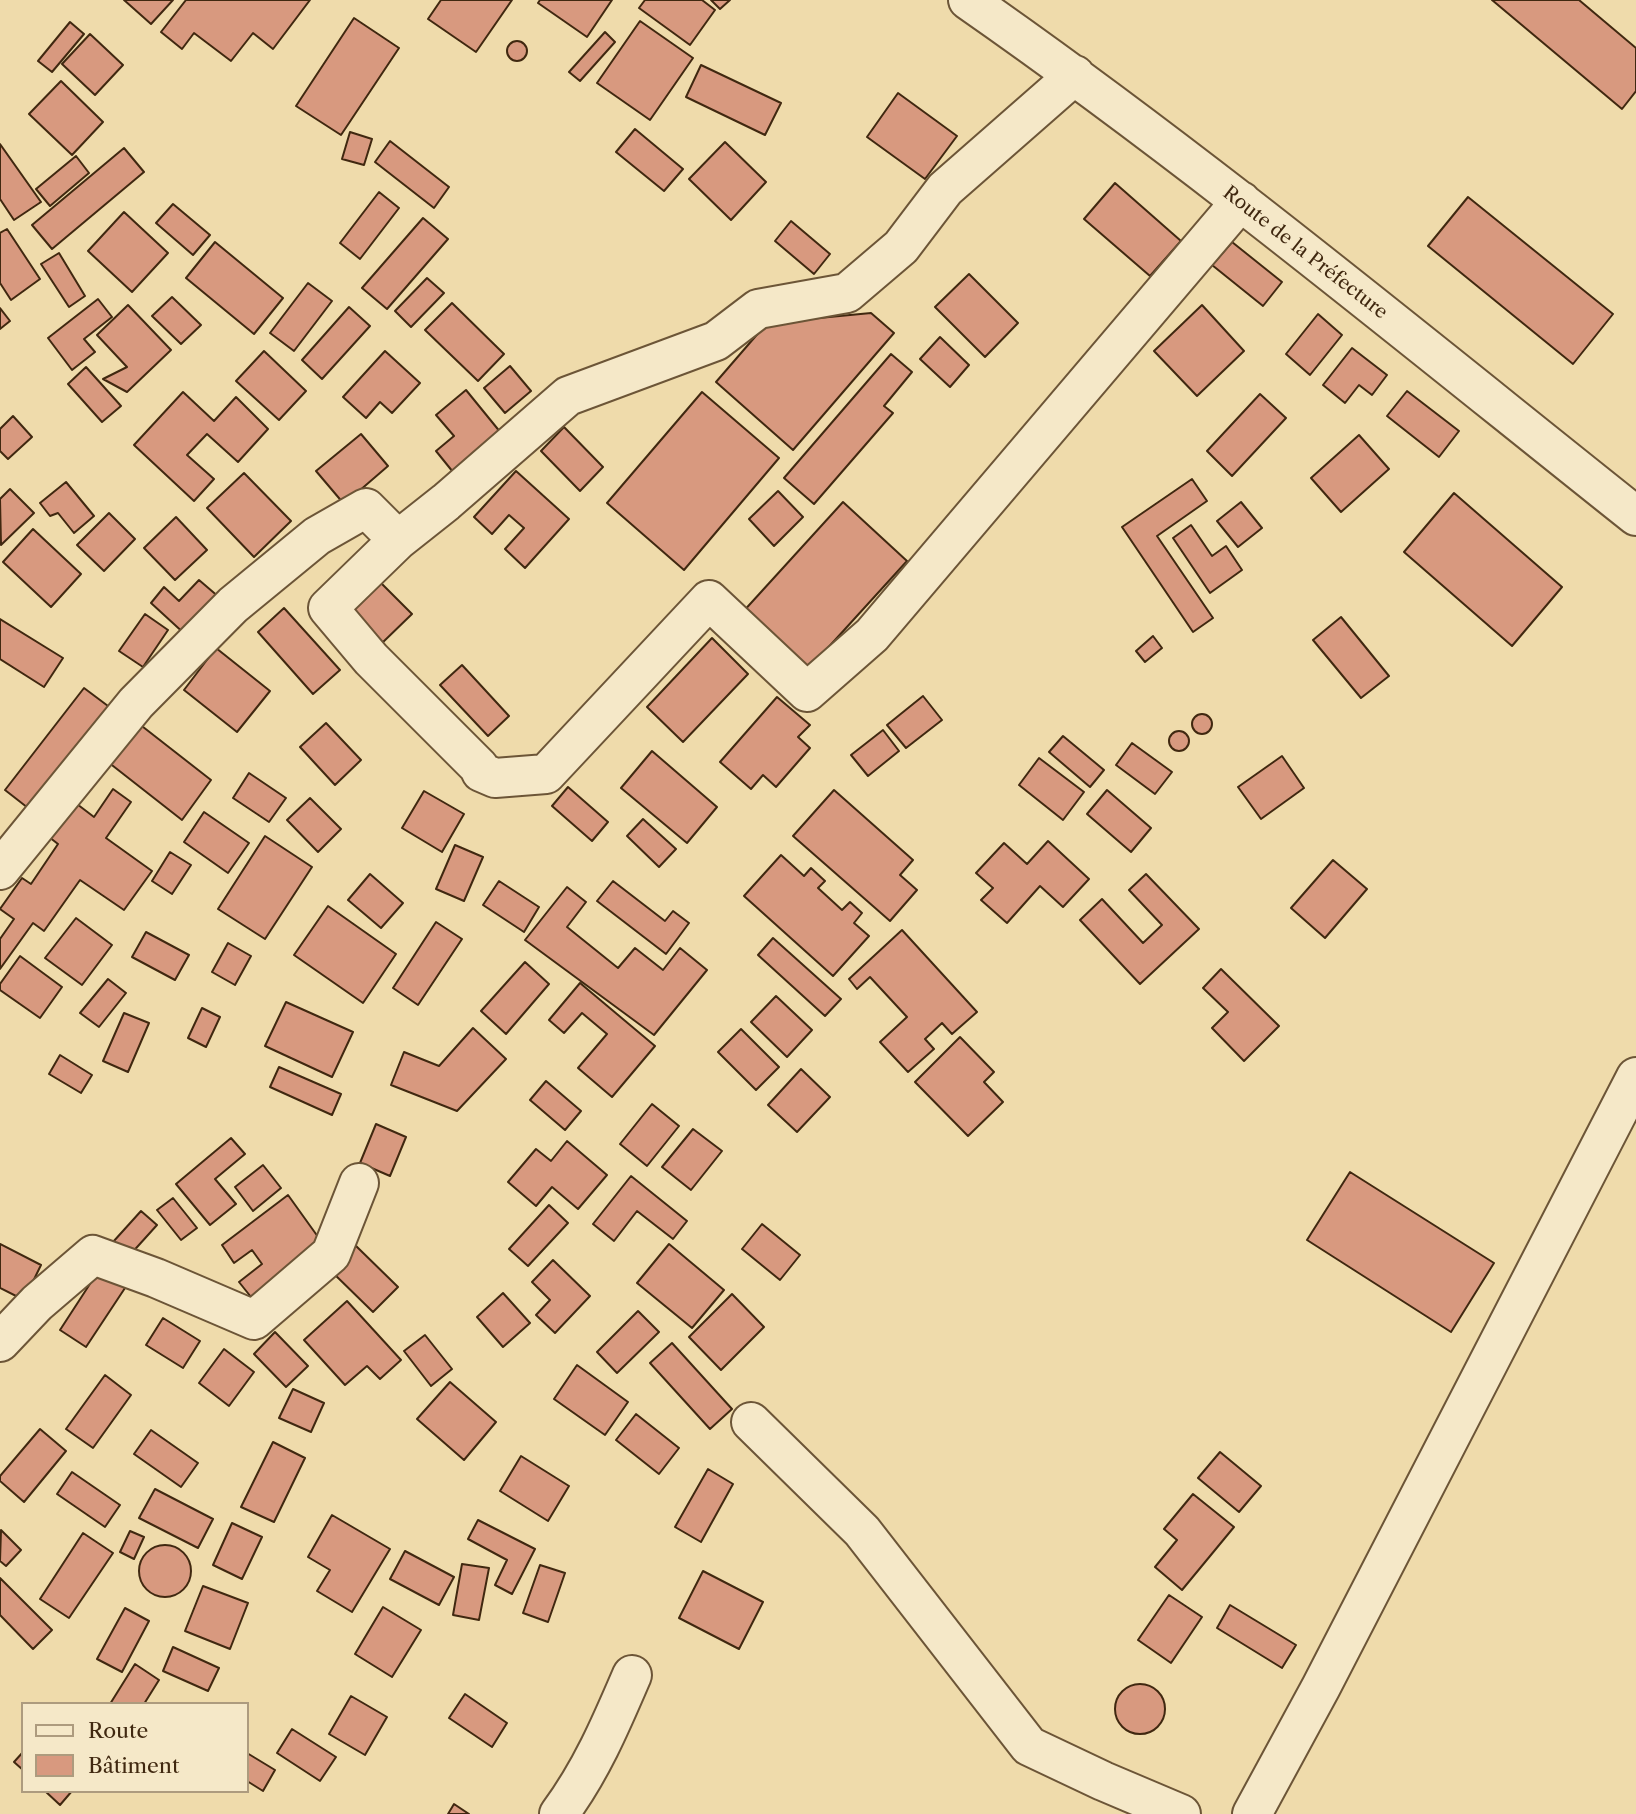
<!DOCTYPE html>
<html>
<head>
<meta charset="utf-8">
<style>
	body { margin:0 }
	#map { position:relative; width:1636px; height:1814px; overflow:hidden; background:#efdbab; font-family:"Libre Caslon Text",serif }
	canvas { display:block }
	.legend { position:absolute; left:21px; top:1702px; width:228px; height:91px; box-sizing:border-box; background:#f5e8c8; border:2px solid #ad9b7e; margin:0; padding:9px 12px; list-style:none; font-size:21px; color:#402810 }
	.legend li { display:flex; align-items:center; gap:14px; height:35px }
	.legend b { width:35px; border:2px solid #ad9b7e }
</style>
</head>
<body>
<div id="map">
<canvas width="1636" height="1814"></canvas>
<ul class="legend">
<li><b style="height:9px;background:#f5e8c8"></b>Route</li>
<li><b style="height:19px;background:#d8997f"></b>Bâtiment</li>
</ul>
</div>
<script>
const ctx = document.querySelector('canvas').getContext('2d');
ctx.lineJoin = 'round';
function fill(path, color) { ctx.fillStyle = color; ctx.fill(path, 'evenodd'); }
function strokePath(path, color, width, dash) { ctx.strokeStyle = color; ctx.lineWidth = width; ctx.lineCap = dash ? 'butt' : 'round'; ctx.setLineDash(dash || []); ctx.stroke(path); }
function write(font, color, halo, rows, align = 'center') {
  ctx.font = font + ' "Libre Caslon Text",serif'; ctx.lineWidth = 5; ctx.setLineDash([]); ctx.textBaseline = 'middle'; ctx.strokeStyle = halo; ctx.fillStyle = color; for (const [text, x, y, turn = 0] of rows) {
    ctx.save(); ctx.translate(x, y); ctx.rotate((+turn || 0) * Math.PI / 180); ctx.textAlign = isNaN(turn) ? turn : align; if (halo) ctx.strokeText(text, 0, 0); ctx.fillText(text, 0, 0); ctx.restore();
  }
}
const building = new Path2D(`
	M124,0H173L151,24Z
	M186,0H310L273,49L253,33L231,61L194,33L182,49L161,32Z
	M441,0H512L476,52L428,19Z
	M540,0H612L587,37L538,3Z
	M645,0H702L715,10L690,45L639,8Z
	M711,0H730L720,9Z
	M1492,0H1579L1636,48V91L1622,109Z
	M354,18L399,48L341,135L296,106Z
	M640,21L693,58L650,120L597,83Z
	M70,22L84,34L52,72L38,61Z
	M605,32L615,42L580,81L569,72Z
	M90,34L123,65L95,95L62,64Z
	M507 51a10 10 0 1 1 20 0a10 10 0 1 1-20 0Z
	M701,65L781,103L765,135L686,97Z
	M61,81L103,122L72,155L29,114Z
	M898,93L957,136L925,179L867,137Z
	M635,129L683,169L664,191L616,152Z
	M350,132L372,139L364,165L342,159Z
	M390,141L449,187L434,208L375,162Z
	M725,142L766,182L731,220L689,179Z
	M0,144L41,202L14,220L0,199Z
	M124,148L144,172L52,249L32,225Z
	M76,156L89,173L50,206L36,189Z
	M1115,183L1181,241L1150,276L1084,219Z
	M379,192L399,208L360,259L340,243Z
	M1468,197L1613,314L1573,364L1428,246Z
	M173,204L210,235L193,255L156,223Z
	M124,212L168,253L132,292L88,251Z
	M423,218L448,239L387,309L362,288Z
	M791,221L830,254L814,274L775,241Z
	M7,229L40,279L11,300L0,283V233Z
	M215,242L283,298L254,334L186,278Z
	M1232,242L1282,282L1263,306L1212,265Z
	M59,253L85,296L69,307L41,264Z
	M969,274L1018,323L985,357L935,307Z
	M427,278L444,293L411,327L395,311Z
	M308,283L332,301L294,351L270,333Z
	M172,297L201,325L181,344L152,316Z
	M98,299L112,317L84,339L95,352L72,370L48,338Z
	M452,303L504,354L478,381L425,330Z
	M128,305L171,350L127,392L103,379L127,367L97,335Z
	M1202,305L1244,351L1197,396L1154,351Z
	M349,307L370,326L322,379L302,360Z
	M0,308L10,321L0,329Z
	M871,313L894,333L793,450L716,382L767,323Z
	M1318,314L1342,335L1310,375L1286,354Z
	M940,337L969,365L950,387L920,359Z
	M1352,348L1387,375L1372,395L1359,385L1345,403L1323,385Z
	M264,351L306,391L279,420L236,381Z
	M385,351L420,383L392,413L380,402L366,418L343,397Z
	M891,354L912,372L884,406L893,413L814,504L784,478Z
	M510,366L531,391L505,413L484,388Z
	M86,367L121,406L102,422L68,384Z
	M466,390L501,433L453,472L436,451L454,436L436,415Z
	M1407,391L1459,431L1439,457L1387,416Z
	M183,392L214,421L236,397L268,429L238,462L207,434L187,455L214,479L194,501L134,445Z
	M702,392L779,458L684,570L607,503Z
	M1260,394L1286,418L1232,476L1207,451Z
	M13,416L32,437L8,459L0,451V429Z
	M564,427L603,467L580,491L541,451Z
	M361,434L388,466L344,504L316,471Z
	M1359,435L1389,469L1341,512L1311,478Z
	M516,471L569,519L525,568L505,549L524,528L509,515L492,534L474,517Z
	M244,473L291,521L254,557L207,508Z
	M1192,479L1207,501L1157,536L1213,618L1193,632L1122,527Z
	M66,482L94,516L74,533L58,513L50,516L40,503Z
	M10,489L34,513L1,545L0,499Z
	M778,491L803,517L774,546L749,519Z
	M1454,493L1562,587L1512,646L1404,552Z
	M843,502L907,561L805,673L741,614Z
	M1241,502L1262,528L1238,547L1217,521Z
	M109,513L135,539L104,571L77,545Z
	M176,517L207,550L175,580L144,548Z
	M1191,525L1212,556L1226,546L1242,570L1210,593L1173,538Z
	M33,529L81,574L51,607L3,562Z
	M199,580L220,598L187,636L151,603L164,587L179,601Z
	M381,583L412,614L380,645L350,614Z
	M284,608L340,670L313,694L258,632Z
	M145,614L168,630L143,667L119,651Z
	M1341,617L1389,676L1361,698L1313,640Z
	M0,619L63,658L44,687L0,659Z
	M1153,636L1162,648L1145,662L1136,651Z
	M712,638L748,674L683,742L647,707Z
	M216,648L270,691L237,732L184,690Z
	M462,665L509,716L488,736L440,685Z
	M84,688L116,712L37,815L5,790Z
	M923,696L942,720L906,748L887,725Z
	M777,697L810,725L798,737L810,748L776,787L763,775L751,789L720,762Z
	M1192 724a10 10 0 1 1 20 0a10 10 0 1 1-20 0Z
	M138,723L211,780L182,820L108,762Z
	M326,723L361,760L335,785L300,747Z
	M883,730L899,751L868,776L851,755Z
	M1169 741a10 10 0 1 1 20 0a10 10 0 1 1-20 0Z
	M1063,736L1104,770L1090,787L1049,752Z
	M1132,743L1172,772L1155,794L1116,765Z
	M652,751L717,807L687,843L621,788Z
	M1282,756L1304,788L1261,819L1238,787Z
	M1039,758L1084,792L1063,820L1019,785Z
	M249,773L286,798L269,822L233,798Z
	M568,787L608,822L592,841L552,806Z
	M113,789L131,802L106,838L152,871L124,910L80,880L44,931L33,923L0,969V939L14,919L0,909L22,878L31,884L58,844L49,837L73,801L94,817Z
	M834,790L913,860L900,875L917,890L890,921L793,836Z
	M1107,790L1151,828L1131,852L1087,814Z
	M424,791L464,814L442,852L402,828Z
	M310,798L341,829L318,852L287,820Z
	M204,812L249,843L228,873L184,842Z
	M643,819L676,849L659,867L627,836Z
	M265,836L312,867L265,939L218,909Z
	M1048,841L1089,879L1063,907L1040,886L1007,923L981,900L993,888L976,873L1004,843L1027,864Z
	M455,845L483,857L464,901L436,889Z
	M170,852L191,865L172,894L152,881Z
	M781,855L804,876L811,868L825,881L818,888L842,910L850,902L862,913L854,923L869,936L833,976L744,896Z
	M1333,860L1367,889L1325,938L1291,908Z
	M370,874L403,903L381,928L348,900Z
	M1146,874L1199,929L1140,984L1080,920L1102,899L1143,943L1162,925L1129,890Z
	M499,881L539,907L524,932L483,905Z
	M613,881L665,921L673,911L689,923L666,954L597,901Z
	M567,887L586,902L567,927L618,968L635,948L663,970L680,948L707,970L654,1035L525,940Z
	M328,906L396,954L363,1003L294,955Z
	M76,918L112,945L82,985L45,958Z
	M436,922L462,939L418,1005L393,988Z
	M902,930L977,1012L952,1034L942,1023L925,1039L934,1049L908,1072L880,1042L907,1017L870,977L857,989L849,979Z
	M146,932L189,955L175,980L132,957Z
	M773,938L841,999L825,1016L758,955Z
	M228,943L251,956L235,985L212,972Z
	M20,956L62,987L40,1018L0,990V984Z
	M525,962L549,984L506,1034L481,1011Z
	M1221,969L1279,1026L1244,1061L1212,1028L1228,1012L1203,988Z
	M108,979L126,993L99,1027L80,1013Z
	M580,983L655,1046L612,1097L578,1068L607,1034L582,1013L564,1033L549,1020Z
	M776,996L812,1030L787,1057L751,1022Z
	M286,1002L353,1032L332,1077L265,1046Z
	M202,1008L220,1017L206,1047L188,1038Z
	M124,1013L149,1023L128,1072L103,1061Z
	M473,1028L506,1059L457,1111L391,1085L404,1052L439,1066Z
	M741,1029L779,1067L756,1090L718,1052Z
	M960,1037L994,1072L984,1082L1003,1102L968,1136L915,1082Z
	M60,1055L92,1075L81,1093L49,1074Z
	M279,1067L341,1094L332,1115L270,1087Z
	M801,1069L830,1097L797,1132L768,1105Z
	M546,1081L581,1111L565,1130L530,1100Z
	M652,1104L679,1126L647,1166L620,1144Z
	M376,1124L406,1137L390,1176L360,1163Z
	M693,1129L722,1151L691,1190L662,1167Z
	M231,1138L245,1154L215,1179L236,1204L210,1225L176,1184Z
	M567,1141L607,1175L578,1209L552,1187L536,1206L508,1182L536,1149L551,1161Z
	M263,1165L281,1188L253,1211L235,1187Z
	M1350,1172L1494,1263L1451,1332L1307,1240Z
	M631,1176L687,1221L673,1239L637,1211L614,1241L593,1224Z
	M288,1195L326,1248L255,1302L239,1282L262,1264L252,1250L234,1263L222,1245Z
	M173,1198L197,1228L181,1240L157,1210Z
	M549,1205L568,1223L528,1266L509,1249Z
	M141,1211L157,1225L129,1256L113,1242Z
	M762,1224L800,1255L780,1280L742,1249Z
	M0,1244L41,1265L24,1300L0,1288Z
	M354,1244L398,1287L373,1312L330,1270Z
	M669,1244L724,1290L692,1328L637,1283Z
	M553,1260L590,1296L555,1333L536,1315L550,1300L532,1282Z
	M99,1270L125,1288L86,1347L60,1330Z
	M503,1293L530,1323L503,1347L477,1317Z
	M732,1294L764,1327L721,1370L689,1337Z
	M347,1301L401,1360L380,1379L367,1366L345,1385L304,1340Z
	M638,1311L659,1332L617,1373L597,1352Z
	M163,1318L200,1341L183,1368L146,1345Z
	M275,1332L308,1366L286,1387L254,1354Z
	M425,1335L452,1369L431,1386L404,1351Z
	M672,1343L732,1409L710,1429L650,1363Z
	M224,1349L254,1372L229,1406L199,1383Z
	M577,1365L628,1402L605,1435L554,1399Z
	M105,1375L131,1395L93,1448L66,1429Z
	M450,1382L496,1422L464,1460L417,1419Z
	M293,1389L324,1403L311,1432L279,1418Z
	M636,1414L679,1448L659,1474L616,1440Z
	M40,1429L66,1451L24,1502L0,1481V1476Z
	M151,1430L198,1463L181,1487L134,1454Z
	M273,1442L305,1458L274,1522L241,1507Z
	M1220,1452L1261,1486L1239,1512L1198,1478Z
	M521,1456L569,1486L548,1521L500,1491Z
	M708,1469L733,1484L701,1542L675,1527Z
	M72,1472L120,1505L105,1527L57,1494Z
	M155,1489L213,1519L198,1548L139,1518Z
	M1193,1494L1234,1527L1182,1590L1155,1567L1177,1540L1164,1529Z
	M332,1515L390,1549L352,1612L317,1591L330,1570L308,1557Z
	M478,1520L535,1549L512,1594L495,1585L507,1560L468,1539Z
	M232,1523L262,1537L242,1579L213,1565Z
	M1,1530L21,1550L6,1566L0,1561Z
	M130,1531L144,1537L134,1559L120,1552Z
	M83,1533L113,1553L69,1618L40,1599Z
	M139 1571a26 26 0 1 1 52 0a26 26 0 1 1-52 0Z
	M405,1551L454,1577L439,1605L390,1579Z
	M462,1564L489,1568L479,1620L453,1615Z
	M540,1565L565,1573L548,1622L523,1613Z
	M703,1571L763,1602L739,1649L679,1618Z
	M0,1578L52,1630L33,1649L0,1615Z
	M203,1586L248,1603L230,1649L185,1631Z
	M1169,1595L1202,1617L1171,1663L1138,1640Z
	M1230,1605L1296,1645L1282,1668L1217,1628Z
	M383,1607L421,1630L392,1677L355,1654Z
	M125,1608L149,1621L122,1672L97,1659Z
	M173,1647L219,1668L208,1691L163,1671Z
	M135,1664L159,1680L144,1704H110Z
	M1115 1709a25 25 0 1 1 50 0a25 25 0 1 1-50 0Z
	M465,1694L507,1723L492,1747L449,1718Z
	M351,1696L387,1717L365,1755L329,1734Z
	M292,1729L336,1757L320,1781L277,1753Z
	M23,1752V1770L14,1762Z
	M247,1753L275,1770L263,1791L247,1781Z
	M45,1791H72L60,1805Z
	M454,1804L469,1814H448Z`);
fill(building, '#d8997f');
strokePath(building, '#402810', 2);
const minor = new Path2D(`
	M968,0C1199,161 1416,341 1636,516
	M1075,75L945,189L901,247L847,293L758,309L716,341L568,396L446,502L398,540L328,608L371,659L479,767L481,772L495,778L546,774L709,600L807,692L872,635L1241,201
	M0,870L136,703L233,605L317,536L366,508L398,540
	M0,1342L37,1303L93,1255L156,1278L254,1320L331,1254L359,1183
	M751,1422L862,1531L1029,1746L1103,1781L1181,1814
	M559,1814C591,1771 611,1724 632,1675
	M1252,1814L1321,1687L1636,1077`);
strokePath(minor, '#6c5537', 42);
strokePath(minor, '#f5e8c8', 38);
write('19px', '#402810', '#f5e8c8', [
	["Route de la Préfecture",1305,253,38]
]);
</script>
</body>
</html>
